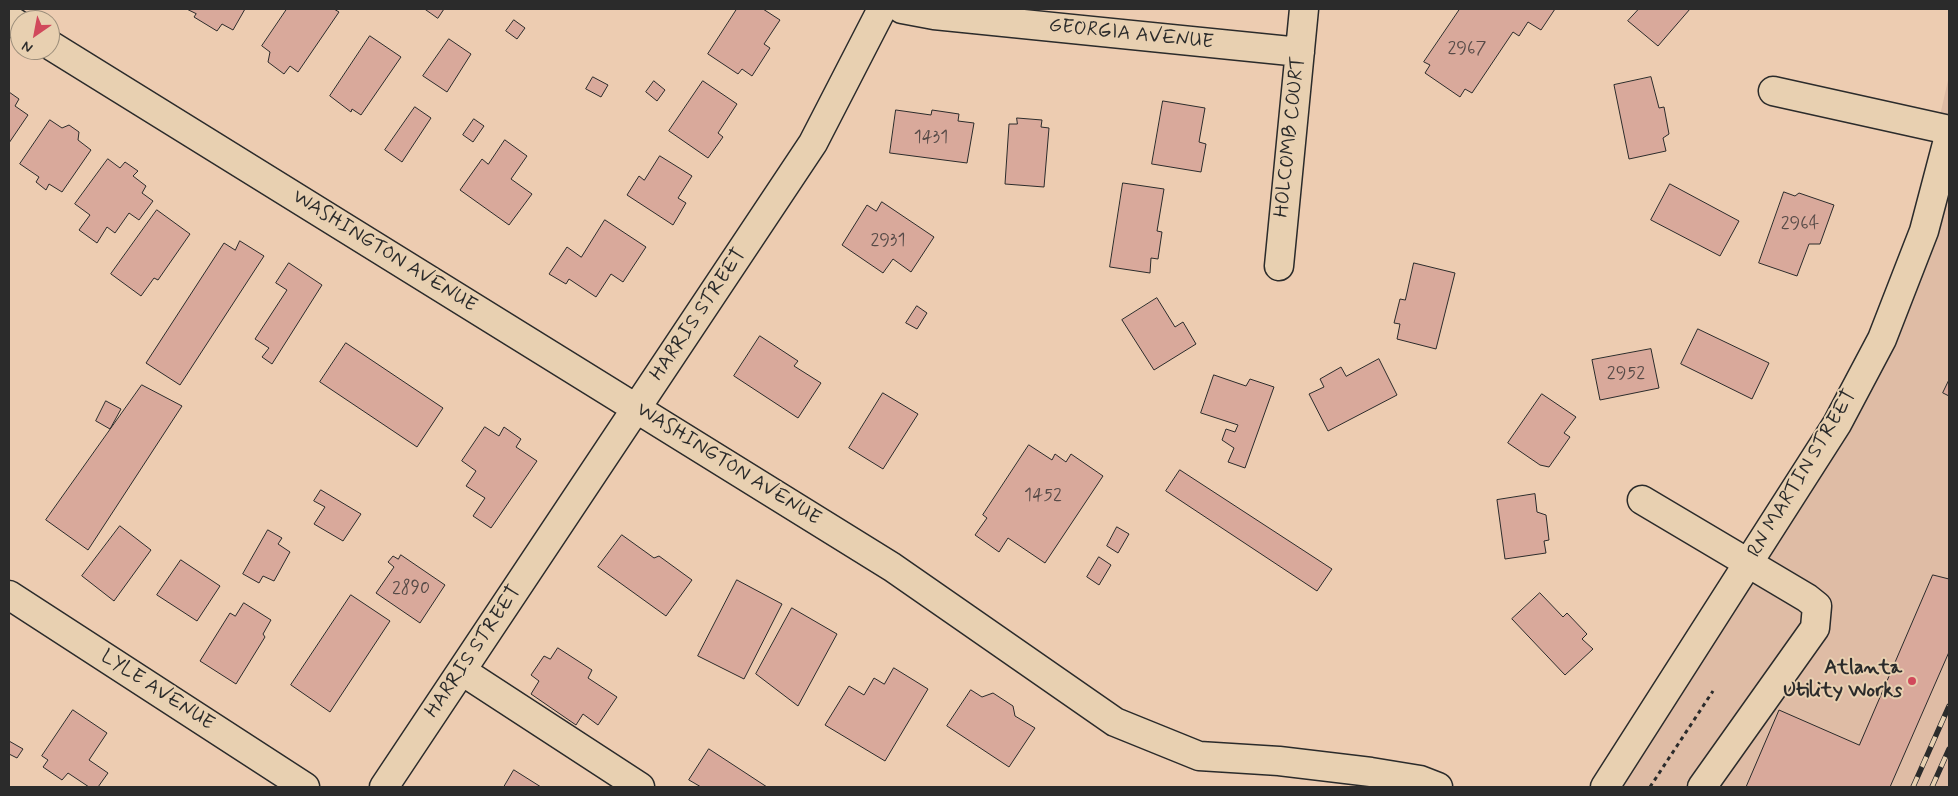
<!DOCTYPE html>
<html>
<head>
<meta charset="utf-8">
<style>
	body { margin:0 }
	#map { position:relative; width:1958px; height:796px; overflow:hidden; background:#edccb1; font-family:Mynerve,sans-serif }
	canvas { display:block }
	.frame { position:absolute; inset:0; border:10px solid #2b2b2b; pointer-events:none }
	.north { position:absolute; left:10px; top:10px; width:50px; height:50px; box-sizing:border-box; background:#e8d0b1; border:1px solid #9c8e7b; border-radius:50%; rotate:213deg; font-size:14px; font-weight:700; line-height:20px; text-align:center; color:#2b2b2b }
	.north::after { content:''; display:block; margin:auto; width:18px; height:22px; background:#d1495b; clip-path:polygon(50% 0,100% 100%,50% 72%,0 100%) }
</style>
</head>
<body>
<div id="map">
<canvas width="1958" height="796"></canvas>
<div class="frame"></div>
<div class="north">N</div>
</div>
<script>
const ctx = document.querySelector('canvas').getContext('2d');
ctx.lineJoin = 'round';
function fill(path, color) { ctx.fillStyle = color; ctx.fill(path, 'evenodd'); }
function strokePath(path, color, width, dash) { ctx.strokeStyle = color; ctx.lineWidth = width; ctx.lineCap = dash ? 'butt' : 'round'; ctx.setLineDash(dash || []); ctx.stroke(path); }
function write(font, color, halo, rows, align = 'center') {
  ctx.font = font + ' Mynerve,sans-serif'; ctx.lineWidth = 4; ctx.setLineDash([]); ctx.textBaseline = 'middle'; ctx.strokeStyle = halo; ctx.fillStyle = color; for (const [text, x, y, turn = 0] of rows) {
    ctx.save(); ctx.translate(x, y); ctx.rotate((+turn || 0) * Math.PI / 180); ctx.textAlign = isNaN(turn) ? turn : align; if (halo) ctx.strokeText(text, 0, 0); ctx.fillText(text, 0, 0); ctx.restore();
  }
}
fill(new Path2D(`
	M1949,76V787H1622L1861,376L1916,221Z`), '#dfbca5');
const building = new Path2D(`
	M187,9H245L233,30L222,24L217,31L194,17L196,14Z
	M287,9H334L339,12L298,72L290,66L284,74L268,62L270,52L262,46Z
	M425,9H444L438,18Z
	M737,9H763L780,20L764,44L770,48L752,76L742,69L738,74L708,54Z
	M1460,9H1555L1541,30L1528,22L1519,36L1513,32L1472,93L1465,89L1460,97L1425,73L1430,65L1424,62Z
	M1639,9H1690L1658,46L1628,21Z
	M514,20L525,28L517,39L506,31Z
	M370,36L401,57L361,115L352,109L351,112L330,96Z
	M449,39L471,54L447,92L423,76Z
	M593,77L608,85L601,97L586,89Z
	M1651,77L1659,108L1664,107L1669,134L1663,138L1666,151L1629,159L1614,85Z
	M654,81L665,90L657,101L646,92Z
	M703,81L737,104L718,133L723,137L708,158L669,131Z
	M9,92L19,99L15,106L28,115L9,143Z
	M1163,101L1205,108L1199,142L1206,144L1201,172L1152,164Z
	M415,107L431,118L402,162L385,150Z
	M896,110L931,115L932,110L959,114L958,121L974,123L967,163L890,153Z
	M1017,118L1042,120L1041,127L1049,128L1044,187L1005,184L1009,124H1017Z
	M474,119L484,126L473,142L463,135Z
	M50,120L62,128L69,125L79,132L78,140L91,150L62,192L49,184L46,190L36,182L39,177L20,164Z
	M505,140L527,156L511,179L532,194L509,225L460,190L482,159L488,164Z
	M660,156L692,176L678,198L686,203L673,225L627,195L639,176L644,180Z
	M108,159L120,168L125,162L138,171L133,176L146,186L142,193L153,201L139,220L129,213L115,233L107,227L97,243L79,230L90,215L75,204Z
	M1123,183L1164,189L1157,231L1162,232L1158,259L1151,258L1150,273L1110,267Z
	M1670,184L1739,221L1720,256L1651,220Z
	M1784,192L1795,196L1799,193L1834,205L1820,244H1809L1797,276L1759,263Z
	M882,202L934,237L911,272L893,259L883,273L842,245L867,205L876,211Z
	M157,210L190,234L158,280L154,278L141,296L111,274Z
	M605,220L646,247L623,282L611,274L596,297L569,279L566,284L549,274L567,247L581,257Z
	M240,241L264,256L180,385L146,363L224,243L235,250Z
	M289,263L322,285L272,364L262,357L269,348L255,339L287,290L276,283Z
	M1414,263L1455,273L1436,349L1397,339L1400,324L1394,323L1400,299L1405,300Z
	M1157,298L1175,327L1183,322L1196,344L1154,370L1122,320Z
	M917,306L927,313L917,329L906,323Z
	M1698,329L1769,363L1752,399L1681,364Z
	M760,336L798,361L794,366L821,383L798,418L734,376Z
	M346,343L443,408L417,447L320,382Z
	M1651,349L1659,388L1600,400L1592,360Z
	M1379,359L1397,395L1328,431L1309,394L1324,387L1320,379L1341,367L1346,376Z
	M1214,375L1246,386L1250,379L1274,387L1245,468L1228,462L1234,448L1222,440L1226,429L1235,432L1238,425L1201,413Z
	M1949,380V396L1943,393Z
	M142,385L182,406L88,550L46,520Z
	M883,393L918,414L883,469L849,448Z
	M1542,394L1576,417L1564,433L1570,437L1549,467L1540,465L1508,443Z
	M106,401L121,409L110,429L96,421Z
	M485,427L499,436L504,427L521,439L516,447L537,461L491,528L473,516L485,498L466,486L476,471L462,461Z
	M1029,445L1052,460L1055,454L1066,462L1071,454L1103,476L1045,563L1008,538L999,552L975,535L987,518L983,515Z
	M1180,470L1332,569L1317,591L1166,491Z
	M321,490L361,514L343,541L314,524L325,507L314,501Z
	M1535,494L1537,512L1546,515L1549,540L1544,541L1546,553L1505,559L1497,500Z
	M120,526L151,550L114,601L82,576Z
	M1117,527L1129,534L1118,553L1107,546Z
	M268,530L282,538L278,544L290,552L274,581L263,576L259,583L243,574Z
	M622,535L654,558L659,556L692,580L666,616L598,567Z
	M401,555L445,585L420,623L376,593L394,567L388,562L393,556L398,559Z
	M1099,557L1111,565L1099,585L1087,577Z
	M181,560L220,586L197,621L157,595Z
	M1933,575L1949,579V652L1890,787H1746L1779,710L1859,745Z
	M737,580L782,604L744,679L698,656Z
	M1540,593L1563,617L1567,613L1587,634L1582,639L1593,649L1565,675L1512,619Z
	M351,595L390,621L330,712L291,685Z
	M244,603L271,620L263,634L265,637L236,684L200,661L230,613L235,616Z
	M792,608L837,634L798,706L756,674Z
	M558,648L592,670L588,678L617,697L598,725L583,714L576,725L531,694L539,681L531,675L544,656L550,659Z
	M894,668L928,689L885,761L825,725L849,686L864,695L874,678L884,684Z
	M971,690L982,697L993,693L1013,706L1015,716L1035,728L1009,767L947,726Z
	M73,710L107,733L89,760L108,773L98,787H89L68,773L62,780L43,767L48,760L42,756Z
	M9,741L23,749L17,758L9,754Z
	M709,749L767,787H701L689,780Z
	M514,770L541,787H504Z`);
fill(building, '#d9a99b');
strokePath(building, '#2b2b2b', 1);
const minor = new Path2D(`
	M902,9L934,15L1300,52
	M9,19L20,26
	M50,45L892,567L1115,722L1199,756L1279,761L1371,772L1420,780L1438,787
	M1773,91L1949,130
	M1279,266L1304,9
	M1642,500L1807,598L1817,606L1815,628L1702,787
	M9,595L305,787
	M462,671L640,787
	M384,787L813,143L882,9
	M1605,787L1837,424L1882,339L1924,231L1949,136`);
strokePath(minor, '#2b2b2b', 31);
strokePath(new Path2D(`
	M1650,787L1713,691`), '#2b2b2b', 3, [4, 4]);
strokePath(minor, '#e8d0b1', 28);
const rail = new Path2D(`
	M1913,787L1949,706
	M1932,787L1949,749`);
strokePath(rail, '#2b2b2b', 5.5);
strokePath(rail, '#e8d0b1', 4, [11]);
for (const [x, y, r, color] of [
	[1912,681,5,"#d1495b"]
]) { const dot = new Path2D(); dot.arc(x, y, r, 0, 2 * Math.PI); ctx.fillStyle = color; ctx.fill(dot); strokePath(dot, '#e8d0b1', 2); }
write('18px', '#564a47', null, [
	["2967",1467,49],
	["1431",931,138],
	["2964",1800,224],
	["2931",888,241],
	["2952",1626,374],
	["1452",1043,496],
	["2890",411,589]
]);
write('20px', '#2b2b2b', '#e8d0b1', [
	["GEORGIA AVENUE",1131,35,6],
	["HOLCOMB COURT",1291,137,-84],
	["WASHINGTON AVENUE",384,252,32],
	["HARRIS STREET",699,315,-56],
	["WASHINGTON AVENUE",728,465,32],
	["RN MARTIN STREET",1803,474,-59],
	["HARRIS STREET",474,652,-56],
	["LYLE AVENUE",157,691,33]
]);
write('bold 20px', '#2b2b2b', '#e8d0b1', [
	["Atlanta",1902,669],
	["Utility Works",1902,692]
], 'right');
</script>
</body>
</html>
